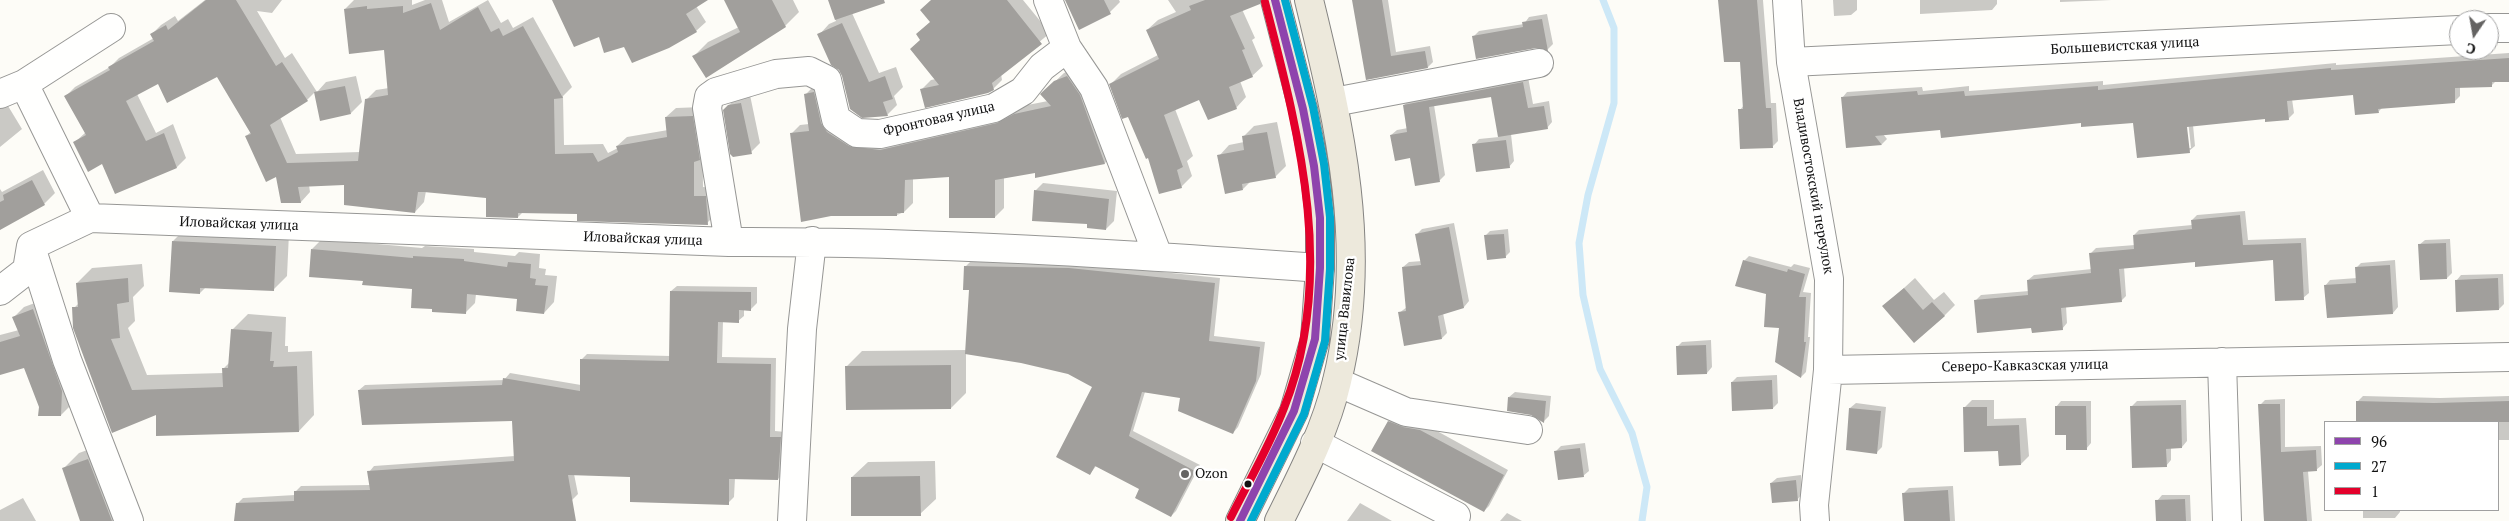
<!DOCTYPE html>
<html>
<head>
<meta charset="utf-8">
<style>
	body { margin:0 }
	#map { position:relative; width:2509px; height:521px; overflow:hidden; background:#fdfcf7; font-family:"PT Serif",serif }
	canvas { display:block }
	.legend { position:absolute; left:2324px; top:421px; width:175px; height:90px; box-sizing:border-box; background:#fff; border:1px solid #a0a0a0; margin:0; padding:6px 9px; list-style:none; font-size:15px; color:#111 }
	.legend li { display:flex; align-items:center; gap:10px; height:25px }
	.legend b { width:25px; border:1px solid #a0a0a0 }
	.north { position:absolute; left:2449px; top:10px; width:50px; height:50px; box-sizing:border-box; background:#fff; border:1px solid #a0a0a0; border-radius:50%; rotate:192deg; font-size:14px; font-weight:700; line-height:20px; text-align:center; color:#111 }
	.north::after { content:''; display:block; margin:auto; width:18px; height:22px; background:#646362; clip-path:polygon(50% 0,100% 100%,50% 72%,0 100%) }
</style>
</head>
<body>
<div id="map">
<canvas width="2509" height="521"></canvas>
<ul class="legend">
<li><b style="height:6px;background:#8e44ad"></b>96</li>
<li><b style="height:6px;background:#00a9ce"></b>27</li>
<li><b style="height:6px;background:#e4002b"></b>1</li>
</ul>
<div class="north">С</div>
</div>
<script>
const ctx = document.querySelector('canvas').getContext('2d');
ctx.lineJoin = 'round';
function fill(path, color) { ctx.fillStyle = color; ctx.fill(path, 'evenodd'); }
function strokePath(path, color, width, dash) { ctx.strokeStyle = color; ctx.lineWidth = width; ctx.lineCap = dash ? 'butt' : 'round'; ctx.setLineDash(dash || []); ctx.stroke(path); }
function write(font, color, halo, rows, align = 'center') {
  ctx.font = font + ' "PT Serif",serif'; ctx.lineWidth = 5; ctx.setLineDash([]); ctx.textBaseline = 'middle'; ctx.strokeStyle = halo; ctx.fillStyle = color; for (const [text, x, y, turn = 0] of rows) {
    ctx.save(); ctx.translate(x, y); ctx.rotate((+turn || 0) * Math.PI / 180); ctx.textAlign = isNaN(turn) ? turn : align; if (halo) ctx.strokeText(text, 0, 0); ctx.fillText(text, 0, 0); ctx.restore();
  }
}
fill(new Path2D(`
	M205,0H282L272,13L257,11L285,58L292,53L317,92L326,82L356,76L362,102L351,113L315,92L307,100L280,117L296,154L360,152L366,100L376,90L389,88L385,49L345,9L354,0H412V5L425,0H442L449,22L488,0L501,23L508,19L513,28L533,17L572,87L563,96L564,145L603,144L608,153L618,148L617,146L627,137L668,130L666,117L676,108L702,107L703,187L715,188L716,214L707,223L578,213L523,212L518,217L488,197L426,191L424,202L415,212L345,184L309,185L310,192L301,202H282L277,176L246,136L251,132L218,76L158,82L137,94L156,133L173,124L186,158L177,167L103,162L74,143L86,132L66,96L75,87L110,67L119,58L154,38L152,34L161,25L175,16L178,21Z
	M553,0H702L696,6L706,22L696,31L625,45L600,35Z
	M725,0H793L799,12L785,26L694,56L708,42L739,27Z
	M830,0H861L852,13L879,73L896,67L903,87L894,96L897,105L887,115L843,76L819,35L829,24L836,21Z
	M932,0H1023L1050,33L1001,74L1002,80L993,89L921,90L931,80L936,79L922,39L931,21Z
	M1067,0H1119L1120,2L1110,12Z
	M1168,0H1244L1241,7L1255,38L1252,40L1263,66L1252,76L1240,81L1246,97L1236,108L1200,98L1175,109L1193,156L1187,161L1192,176L1181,187L1149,156L1111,84L1121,74L1158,55L1147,30L1158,20L1176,12Z
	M1348,0H1388L1396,52L1430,46L1433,62L1428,67L1367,79L1353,0Z
	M1720,0H1763L1771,103H1776L1778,141L1773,146L1740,110L1744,105L1742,60Z
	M1833,0H1857V10L1851,15L1834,16Z
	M1920,0H1997V4L1992,10L1920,14Z
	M2060,0H2112L2060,2Z
	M1547,14L1553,44L1548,49L1474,36L1479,31L1524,24L1529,17Z
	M2509,53V81H2496L2492,85L2460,87V96L2455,101L2382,108L2378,112L2354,94L2292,99L2294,113L2288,119L2266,118L2193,125L2195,146L2189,151L2135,121L2082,122L1941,129L1883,134L1887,139L1882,144L1847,147L1842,98L1847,92L1922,87L1923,91L1969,86V91L2103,81V85L2336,63V65ZM2186,120H2188L2191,148H2188Z
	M1076,68L1113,154L1105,163L1036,176V172L1004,177V208L995,217L951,176L913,178V203L904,212L897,215L791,134L800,125L809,124L806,94L815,85L858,138L1048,101L1042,94L1064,73Z
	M1528,77L1533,104L1549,101L1552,122L1547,128L1511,134L1514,161L1509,167L1474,145L1479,139L1499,137L1492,95L1434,105L1445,175L1440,180L1416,185L1411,157L1391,135L1397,130L1408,128L1404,105L1410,100Z
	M750,95L760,143L751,152L724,110L738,96Z
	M5,101L22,129L0,147V104Z
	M1277,122L1286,166L1275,177L1250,182L1243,189L1219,156L1229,145L1244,142L1243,137L1254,126Z
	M43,170L55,193L44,204L0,229V189L2,192Z
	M1043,183L1117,191L1114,221L1106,229L1035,191Z
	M2245,211L2248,240L2306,238L2309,293L2303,298L2274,259L2196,260L2124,267L2126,296L2121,301L2066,306L2067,323L2062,329L2033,327L1976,300L1981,295L2029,291L2028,280L2034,275L2092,269L2090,254L2096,248L2135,245L2134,235L2139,230L2192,225V220L2197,215Z
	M1454,223L1469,301L1464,307L1443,313L1447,333L1442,338L1399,313L1407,307L1403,267L1409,262L1422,261L1417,234L1422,229Z
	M187,227L289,233L287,276L273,290L206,287L200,293L171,291L173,241Z
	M1508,229L1510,252L1505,257L1485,236L1490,231Z
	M322,239L422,248L425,246L474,249V252L515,256L519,252L540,254L539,268L546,269L545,275L557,276L554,302L544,313L518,298L476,294L475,303L465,313L433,308L413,288L364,280L312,249Z
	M2450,239L2452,273L2447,278L2419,245L2425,240Z
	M1749,256L1791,267L1794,264L1810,268L1803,292L1811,293L1808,337H1810L1806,372L1801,377L1767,293L1744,261Z
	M2395,260L2398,307L2393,313L2325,286L2330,280L2357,278L2356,268L2361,263Z
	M971,261L1075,263L1220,278L1214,336L1265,342L1261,374L1238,427L1233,433L1181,397L1145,392L1133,431L1200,465L1176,511L1171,516L1141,489L1096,466L1090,474L1094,386L1068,373L1021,361L966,353V393L951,408L847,366L862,351L967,350L971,289L966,266Z
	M142,264L144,286L133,297L135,321L128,328L147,375L223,373V369L230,362L233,329L248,314L286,317L285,346H288V352L312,351L314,415L299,431L157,413L112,431L74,308L79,303L77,283L92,268Z
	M2503,274L2504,304L2499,309L2456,281L2461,275Z
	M1915,278L1934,300L1944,292L1955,305L1944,316L1884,306Z
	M677,286L757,287V303L751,309H744V316L738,321H723L722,357L776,358L775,431L786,432L784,473L778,479L735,478L734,497L728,503L632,476L574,474L578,494L572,500L525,521H235L237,504L243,498L295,495V492L301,486L370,485L369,472L374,466L515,456L513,420L359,390L365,385L504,380L510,373L581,385V360L587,354L671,356V291Z
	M43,300L71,405L61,415L40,407L25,367L0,374V335L19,330L14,317L24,307Z
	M1711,340L1712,367L1707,373L1677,347L1682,342Z
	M1777,375L1778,403L1773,408L1732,382L1737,377Z
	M1515,392L1551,396L1549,416L1544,421L1509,397Z
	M2363,396L2440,398L2509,396V440H2498V422H2357V402Z
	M2285,399V447L2321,446L2322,465L2316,470L2308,471L2312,521H2264L2260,405L2265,400Z
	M1972,400H1994V419L2026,418L2029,456L2021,464L2000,450L1964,408Z
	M2186,400L2187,441L2182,447H2171V460L2166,466L2131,407L2137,401Z
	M2061,401H2091V443L2086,449L2067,434L2056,407Z
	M1856,403L1886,407L1882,447L1876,453L1850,408Z
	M1394,416L1426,425L1508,470L1489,506L1484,511L1389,422Z
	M1585,443L1589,471L1583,476L1556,451L1561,446Z
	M104,444L138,521H82L64,468L79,453Z
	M935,461L936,499L920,514L852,477L868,462Z
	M1801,475L1802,494L1797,500L1771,483L1777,478Z
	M1953,486L1955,521H1905L1903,494L1909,488Z
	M2162,495H2190L2191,521H2157V501Z
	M23,498L36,521H0V510Z
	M1360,503L1392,521H1347Z
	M2363,510H2400V512L2395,518H2363Z
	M1507,513L1522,521H1500Z`), '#0003');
strokePath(new Path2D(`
	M1603,0L1614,28V103L1588,195L1579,243L1583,295L1600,369L1632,433L1647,487L1642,521`), '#cde8f7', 7);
fill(new Path2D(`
	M206,0H236L276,66L282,62L308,101L270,125L287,163L358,161L365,99L388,95L384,50L349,54L344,9L367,6V9L403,6V13L431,3L440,30L478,7L491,32L499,28L503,36L523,26L563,98L554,99L555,154L593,153L598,162L618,152L616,146L667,137L665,117L693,116L700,160L694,162V196H706L708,225L577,221V214L518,213V218L486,217V198L424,192H418L415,213L344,205V185L298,187L301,203H281L276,177L266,182L245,136L251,134L217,77L167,103L158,84L126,101L146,141L164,133L177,168L115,194L102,164L88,172L73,142L86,135L64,96L110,70L108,67L154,41L150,34L166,25L168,30Z
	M552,0H708L686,14L697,32L669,48L632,63L624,47L604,53L599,37L574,47Z
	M724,0H772L786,27L706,78L692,56L740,32Z
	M828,0H884L885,3L835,20Z
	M931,0H1007L1042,44L992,83L994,90L988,93L925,108L920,89L939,85L910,49L920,40L916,34L930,22L920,10Z
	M1065,0H1104L1111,14L1079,30Z
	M1205,0H1260V4L1230,16L1245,49L1242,50L1253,77L1229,87L1237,109L1208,120L1199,100L1164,115L1183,167L1177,170L1182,188L1159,194L1148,158L1146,159L1128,117L1122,119L1109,84L1159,59L1146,30L1191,10L1189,6Z
	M1352,0H1382L1391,56L1425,51L1428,68L1366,80Z
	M1718,0H1757L1766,108H1771L1773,148L1740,149L1738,109H1743L1740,62H1724Z
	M1542,19L1548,51L1536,48L1476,59L1472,36L1523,27L1522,22Z
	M842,23L869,82L885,76L893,99L883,102L888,116L862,118L850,109L842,76L839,70L831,65L817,34Z
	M2509,58V82H2492V87L2455,88V103L2378,109L2379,113L2355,115L2353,95L2287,101L2289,120L2265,122V119L2187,127L2190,153L2137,158L2133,123L2081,127V123L1941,138L1940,130L1875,136L1882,145L1846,148L1841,97L1917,91L1918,95L1964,91L1965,96L2098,86V90L2331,68V70Z
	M1067,76L1080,95L1105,164L1035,178V173L995,180V218H949V177L905,180L904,213H897V216H831L801,222L790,133L809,131L804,94L814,92L821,123L827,132L849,146L880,150L997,123L1014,114L1051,106L1040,94L1054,81Z
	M1523,82L1528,108L1544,106L1548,129L1498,137L1491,97L1429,107L1440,182L1415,186L1410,158L1395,161L1390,135L1407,132L1403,105Z
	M345,86L351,114L320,121L314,92Z
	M741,103L752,154L733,157L730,154L723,110L728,105Z
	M1267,132L1276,178L1242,184L1243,190L1225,194L1217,155L1244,150L1242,136Z
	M1506,140L1510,168L1476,172L1472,144Z
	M32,180L45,205L0,230V202L4,200L3,195Z
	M1034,190L1109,199L1106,230L1087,228V224L1032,221Z
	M2240,215L2243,245L2301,243L2304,300L2275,301L2273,260L2195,267V262L2119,269L2122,302L2061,308L2063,330L2032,333L2031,328L1977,333L1974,300L2028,295L2027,280L2091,273L2089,253L2134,249L2133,235L2192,229L2191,220Z
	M1449,227L1464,308L1438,316L1442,339L1404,346L1398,312L1406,311L1402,267L1421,265L1415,234Z
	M1504,234L1506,258L1487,260L1484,235Z
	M172,241L276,246L274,291L200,288V294L169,292Z
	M2446,243L2447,279L2420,280L2418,244Z
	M311,249L413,258V256L464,259V261L507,267L508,262L531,264L530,278L536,279L535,285L548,286L544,314L516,311L517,299L467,294L466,314L432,312V309L411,308L412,289L362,285L363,281L309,277Z
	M1743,260L1787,272L1788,269L1805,274L1799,297H1806L1804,342H1806L1801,378L1775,362L1779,328L1764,327L1766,294L1735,286Z
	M2390,265L2393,314L2327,318L2324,285L2356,283L2355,267Z
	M964,266L1069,268L1215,283L1209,341L1260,347L1256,381L1233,434L1178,411L1180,398L1142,392L1129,436L1195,471L1171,517L1135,498L1139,489L1095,466L1090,475L1056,457L1092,387L1068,374L1021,363L965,354L969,290H963Z
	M128,278L129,302L117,304L120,338L111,339L132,390L223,387L222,368H228L231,329L272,332L270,361H274L273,367L297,366L299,432L156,436V415L112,433L73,328L72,307H78L76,283Z
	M2498,278L2499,310L2456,312L2455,280Z
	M1904,288L1923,310L1932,302L1945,316L1914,343L1882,306Z
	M670,291L751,292V311L739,310V323L718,322L717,363L771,364L770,437H781L778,480L729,479V505L630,502V477L568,475L576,521H234L236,503L294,501V491L370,490L367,471L514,461L512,421L362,425L358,390L502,385L503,378L580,391V359L669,361Z
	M33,309L62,391L61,416H38L39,407L24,368L0,375V342L20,336L12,317Z
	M1706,345L1707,374L1677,375L1676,346Z
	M951,365V409L846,410L845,366Z
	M1772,380L1773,409L1732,411L1731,382Z
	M1508,397L1546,401L1544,423L1531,415L1507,411Z
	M2356,401L2434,403L2509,401V422H2356Z
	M2258,404H2280L2281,452L2316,450L2317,471L2303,472L2307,521H2264Z
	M2181,405L2182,448L2166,449L2167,467L2132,468L2130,406Z
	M2055,406H2086L2087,450H2066V435H2055Z
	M1963,407H1987V426L2019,425L2021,465L1999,466L1998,451L1964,452Z
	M1849,408L1881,411L1877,454L1846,450Z
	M1388,421L1403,427L1420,430L1504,475L1484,512L1371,451Z
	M1580,448L1584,477L1558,480L1554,451Z
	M88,459L112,521H80L62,468Z
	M920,476L921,516H851V477Z
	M1796,480L1798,501L1772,503L1770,483Z
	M1948,490L1950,521H1904L1902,493Z
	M2185,499L2186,521H2156L2155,500Z`), '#a19f9c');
const minor = new Path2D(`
	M1048,0L1067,48L1094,88L1158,256
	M1787,0L1791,62L1829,279L1828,370L1814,505L1815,521
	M2489,28H2509
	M1791,62L2459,30
	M24,84L90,218
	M0,94L24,84L111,28
	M1334,102L1539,63
	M729,242L707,108L709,97L716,92L776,74L809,71L827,80L836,119L857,133L880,134L994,108L1023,91L1042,67L1067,48
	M31,247L67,360L129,521
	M0,291L27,270L31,246L90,218L729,242C926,241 1124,254 1320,268
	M2222,362L2227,521
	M1828,370L2509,357
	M1337,382L1406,412L1528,430
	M1315,443L1456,516L1453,521
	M792,521L802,329L812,241`);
const major = new Path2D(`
	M1240,521L1294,411L1315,339L1320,268V218L1314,166L1303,109L1275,0
	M1279,521C1301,477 1326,429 1337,381C1369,250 1340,127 1309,0`);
strokePath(minor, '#979795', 30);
strokePath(major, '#858482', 30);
strokePath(minor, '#fffffe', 28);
strokePath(major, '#ede9dc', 28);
strokePath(new Path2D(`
	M1240,521L1294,411L1315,339L1320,268V218L1314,166L1303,109L1275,0`), '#8e44ad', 8);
strokePath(new Path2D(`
	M1251,521L1304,414L1325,341L1330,269V217L1324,164L1313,107L1285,0`), '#00a9ce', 8);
strokePath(new Path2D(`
	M1231,517C1249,481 1270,445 1284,408C1337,275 1299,134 1265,2`), '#e4002b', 8);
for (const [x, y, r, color] of [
	[1185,474,5,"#646362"],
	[1248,484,4.5,"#111"]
]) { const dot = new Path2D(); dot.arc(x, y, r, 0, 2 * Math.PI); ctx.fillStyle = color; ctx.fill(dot); strokePath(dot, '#fff', 2); }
write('14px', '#111', '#fff', [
	["Большевистская улица",2125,46,-3],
	["Фронтовая улица",939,119,-13],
	["Владивостокский переулок",1813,186,80],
	["Иловайская улица",239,224,2],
	["Иловайская улица",643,239,2],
	["улица Вавилова",1345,309,-84],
	["Северо-Кавказская улица",2025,366,-1]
]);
write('14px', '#111', '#fff', [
	["Ozon",1195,474]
], 'left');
</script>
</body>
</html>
